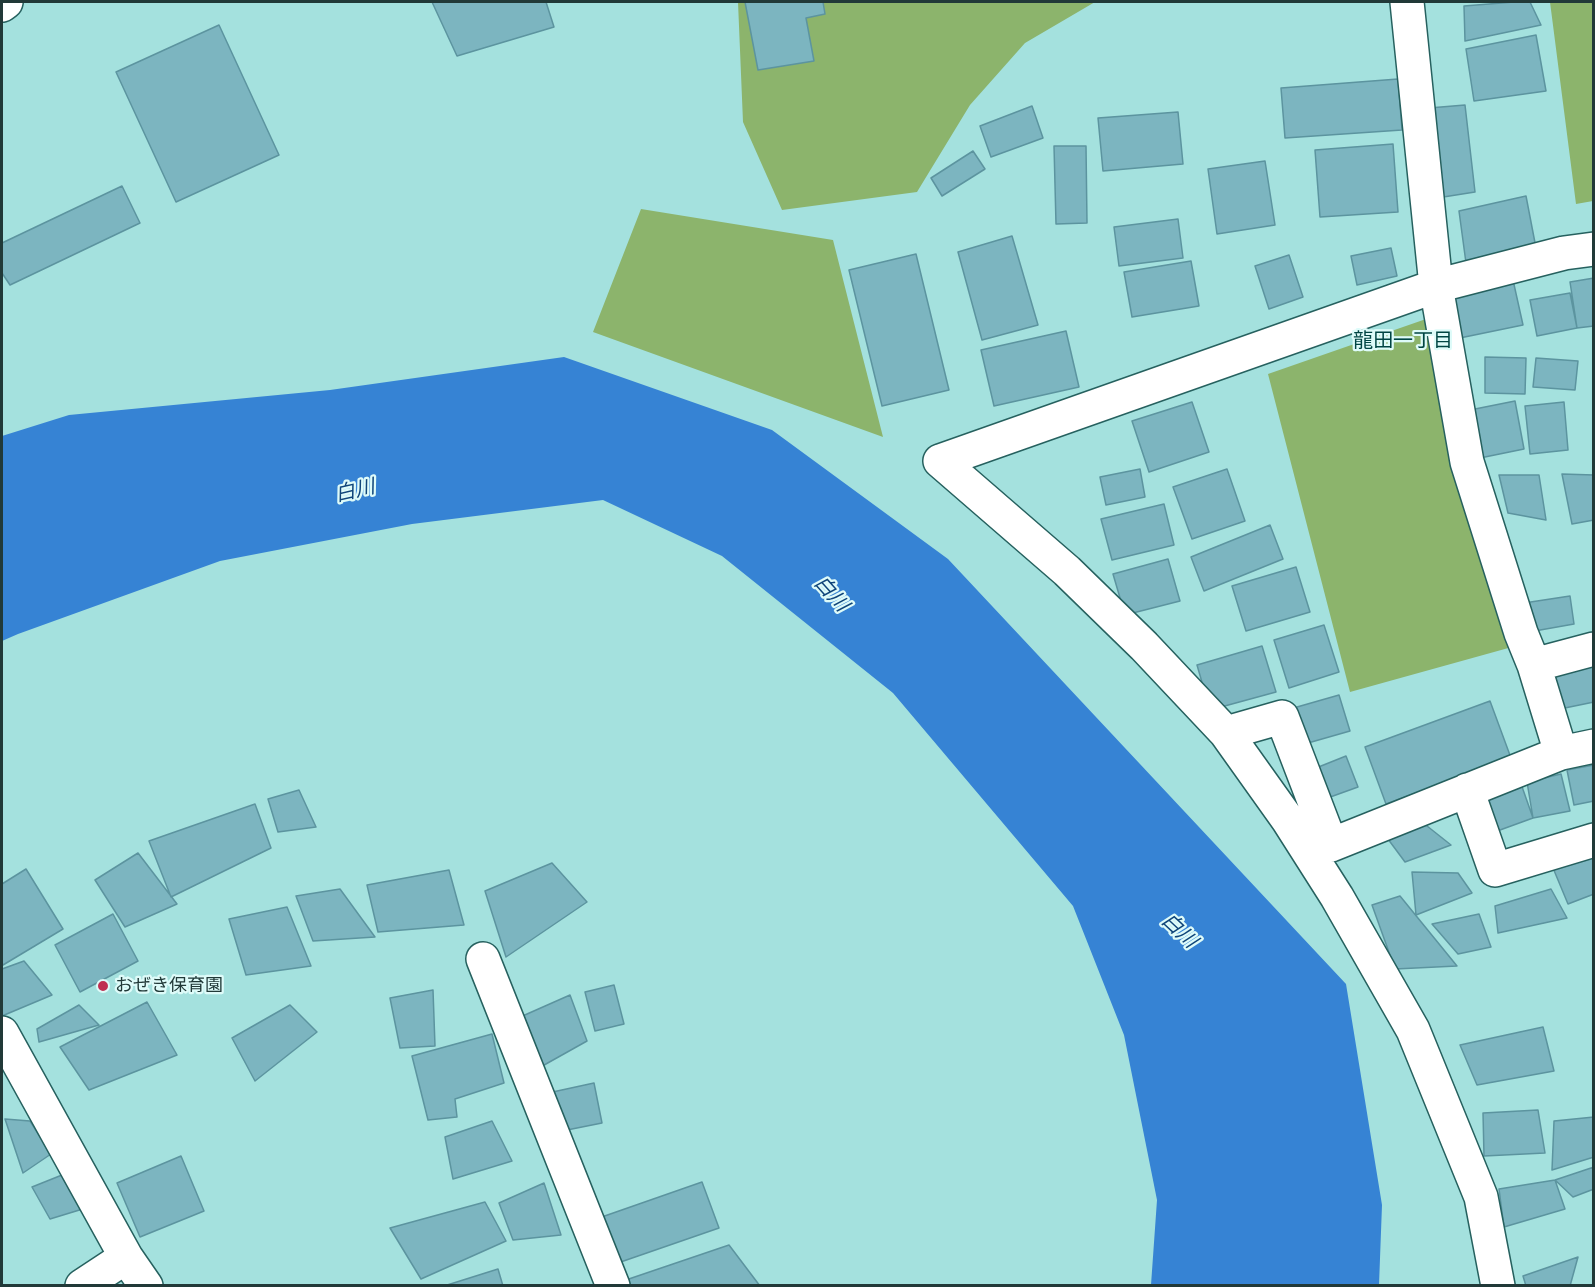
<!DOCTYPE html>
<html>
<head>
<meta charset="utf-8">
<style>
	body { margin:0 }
	#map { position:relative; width:1595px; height:1287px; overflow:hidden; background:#a4e1de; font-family:Rubik,sans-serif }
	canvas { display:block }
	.frame { position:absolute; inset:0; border:3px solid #213938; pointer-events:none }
</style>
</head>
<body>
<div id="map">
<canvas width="1595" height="1287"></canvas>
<div class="frame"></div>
</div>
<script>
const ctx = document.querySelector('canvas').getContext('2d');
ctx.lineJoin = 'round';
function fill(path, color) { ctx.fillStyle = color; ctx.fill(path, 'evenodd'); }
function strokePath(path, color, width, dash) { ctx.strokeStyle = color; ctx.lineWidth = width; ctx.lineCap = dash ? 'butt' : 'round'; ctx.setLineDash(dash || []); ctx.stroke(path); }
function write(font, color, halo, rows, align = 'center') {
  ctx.font = font + ' Rubik,"Noto Sans JP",sans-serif'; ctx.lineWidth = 4.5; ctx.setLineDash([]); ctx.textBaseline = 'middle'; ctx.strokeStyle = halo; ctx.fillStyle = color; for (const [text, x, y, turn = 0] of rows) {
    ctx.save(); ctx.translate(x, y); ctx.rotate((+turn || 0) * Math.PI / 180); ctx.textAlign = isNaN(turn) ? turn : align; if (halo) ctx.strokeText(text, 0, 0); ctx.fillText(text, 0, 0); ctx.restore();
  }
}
fill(new Path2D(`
	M738,2H1095L1025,43L970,105L917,192L782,210L743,122Z
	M1550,2H1593V201L1576,204Z
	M641,209L833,240L883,437L593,332Z
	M1426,319L1512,647L1350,692L1268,374Z`), '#8cb46c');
fill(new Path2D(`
	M564,357L772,430L948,559L1346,984L1382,1205L1379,1285H1151L1157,1200L1124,1035L1073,906L893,693L722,556L603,500L412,524L220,561L18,634L2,641V436L69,415L330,390Z`), '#3683d4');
const building = new Path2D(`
	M432,2H546L554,27L457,56Z
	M745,2H823L825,14L806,18L814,61L758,70Z
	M1514,2H1530L1541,25L1465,41L1464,6Z
	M219,25L279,155L176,202L116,72Z
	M1536,35L1546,91L1474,101L1466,49Z
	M1398,79L1402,130L1285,138L1281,88Z
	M1465,105L1475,192L1437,198L1429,108Z
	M1032,106L1043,138L991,157L980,126Z
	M1178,112L1183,164L1103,171L1098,118Z
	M1393,144L1398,212L1320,217L1315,150Z
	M1054,146H1086L1087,223L1056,224Z
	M973,151L985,169L942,196L931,178Z
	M1265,161L1275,225L1217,234L1208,169Z
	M122,186L140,223L10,285L2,273V243Z
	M1526,196L1536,248L1466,263L1459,211Z
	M1178,219L1183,258L1119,266L1114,227Z
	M1012,236L1038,325L982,340L958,252Z
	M1391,248L1397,276L1357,285L1351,256Z
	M916,254L949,390L882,406L849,270Z
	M1289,255L1303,297L1269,309L1255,266Z
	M1191,261L1199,306L1132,317L1124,272Z
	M1594,278V326L1577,328L1570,282Z
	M1513,280L1523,325L1455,339L1446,294Z
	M1570,293L1577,328L1537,336L1530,300Z
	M1066,331L1079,387L994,406L981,350Z
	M1485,357L1526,358L1525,394L1485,393Z
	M1536,358L1578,361L1575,390L1533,387Z
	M1515,401L1524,449L1480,458L1470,410Z
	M1192,402L1209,452L1149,472L1132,421Z
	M1564,402L1568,450L1530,454L1525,406Z
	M1140,469L1145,497L1106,505L1100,477Z
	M1227,469L1245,521L1192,539L1173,487Z
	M1562,474L1594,475V520L1572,524Z
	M1499,475H1539L1546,520L1508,513Z
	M1164,504L1174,545L1112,560L1101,519Z
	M1270,525L1283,559L1204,591L1191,557Z
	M1168,559L1180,601L1125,615L1113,574Z
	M1296,567L1310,612L1246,631L1232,586Z
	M1570,596L1574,624L1529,632L1524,603Z
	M1324,625L1339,672L1289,688L1274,640Z
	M1262,646L1276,692L1210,710L1197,665Z
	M1594,665V702L1560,709L1553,673Z
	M1339,695L1350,731L1301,745L1290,709Z
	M1490,701L1511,758L1386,804L1365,747Z
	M1346,756L1358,787L1322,800L1311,770Z
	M1594,765V801L1574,805L1567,770Z
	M1561,774L1570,811L1533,818L1527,782Z
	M1520,781L1533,818L1489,834L1476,797Z
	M299,790L316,827L278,832L268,799Z
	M255,804L271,848L171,897L149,841Z
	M1422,822L1451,845L1405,862L1382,831Z
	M1594,851V894L1568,904L1553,868Z
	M138,853L177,904L125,927L95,880Z
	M552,863L587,902L506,957L485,891Z
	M26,869L63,929L3,965L2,963V884Z
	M449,870L464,925L378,932L367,885Z
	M1412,872L1458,873L1472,893L1416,915Z
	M340,889L375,937L313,941L296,896Z
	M1551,889L1567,918L1498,933L1495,906Z
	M1400,896L1457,966L1395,969L1372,905Z
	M287,907L311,966L246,975L229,919Z
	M113,914L138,961L80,992L55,945Z
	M1479,914L1491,947L1458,954L1432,924Z
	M24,961L52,995L2,1016V969Z
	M614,985L624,1024L595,1031L585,992Z
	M433,990L435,1046L400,1048L390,998Z
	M570,995L587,1041L537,1069L518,1018Z
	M147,1002L177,1055L89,1090L60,1047Z
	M79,1005L99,1025L39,1042L37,1029Z
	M290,1005L317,1032L255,1081L232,1038Z
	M1543,1027L1554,1071L1477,1085L1460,1045Z
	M492,1034L504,1083L455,1099L457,1117L428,1120L412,1056Z
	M594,1083L602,1123L557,1132L548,1093Z
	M1538,1110L1545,1153L1484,1156L1483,1113Z
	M1594,1117V1157L1552,1170L1554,1121Z
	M5,1119L30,1121L51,1154L23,1173Z
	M492,1121L512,1161L453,1179L445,1137Z
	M181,1156L204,1211L140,1237L117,1183Z
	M1594,1167V1189L1573,1197L1555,1180Z
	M62,1175L86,1208L50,1219L32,1187Z
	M1555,1180L1565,1209L1504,1227L1499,1189Z
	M702,1182L719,1228L612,1265L596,1219Z
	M544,1183L561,1235L513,1240L499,1203Z
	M485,1202L506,1241L421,1279L390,1228Z
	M729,1245L760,1286H615L614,1284Z
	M1578,1257L1570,1286H1526L1523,1276Z
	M498,1269L503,1286H444Z`);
fill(building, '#7cb5c0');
strokePath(building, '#5c949f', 1.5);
const minor = new Path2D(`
	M1407,2L1436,286L1467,462L1521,633L1534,665L1561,753L1594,746
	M940,461L1067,571L1144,646L1226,733L1288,820L1337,897L1413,1030L1481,1197L1498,1286
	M940,461L1436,286L1564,253L1594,249
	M1534,665L1594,649
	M1226,733L1282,717L1331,845L1561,753
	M1467,790L1495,870L1594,840
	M483,959L613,1286
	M2,1033L126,1257L146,1286
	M82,1286L126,1257`);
const tertiary = new Path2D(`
	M2,5L6,2`);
strokePath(minor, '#26615f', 36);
strokePath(tertiary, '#26615f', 36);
strokePath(minor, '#fff', 33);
strokePath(tertiary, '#fff', 33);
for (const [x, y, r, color] of [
	[103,986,6,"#bf2f51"]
]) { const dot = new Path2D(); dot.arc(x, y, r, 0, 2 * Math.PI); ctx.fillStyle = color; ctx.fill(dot); strokePath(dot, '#defbf9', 2); }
write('18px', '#213938', '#defbf9', [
	["おぜき保育園",115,986]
], 'left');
write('20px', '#004543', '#defbf9', [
	["龍田一丁目",1403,341]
]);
write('italic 20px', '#0f457a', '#defbf9', [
	["白川",355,491,-13],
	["白川",831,594,48],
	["白川",1179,931,43]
]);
</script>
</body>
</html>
